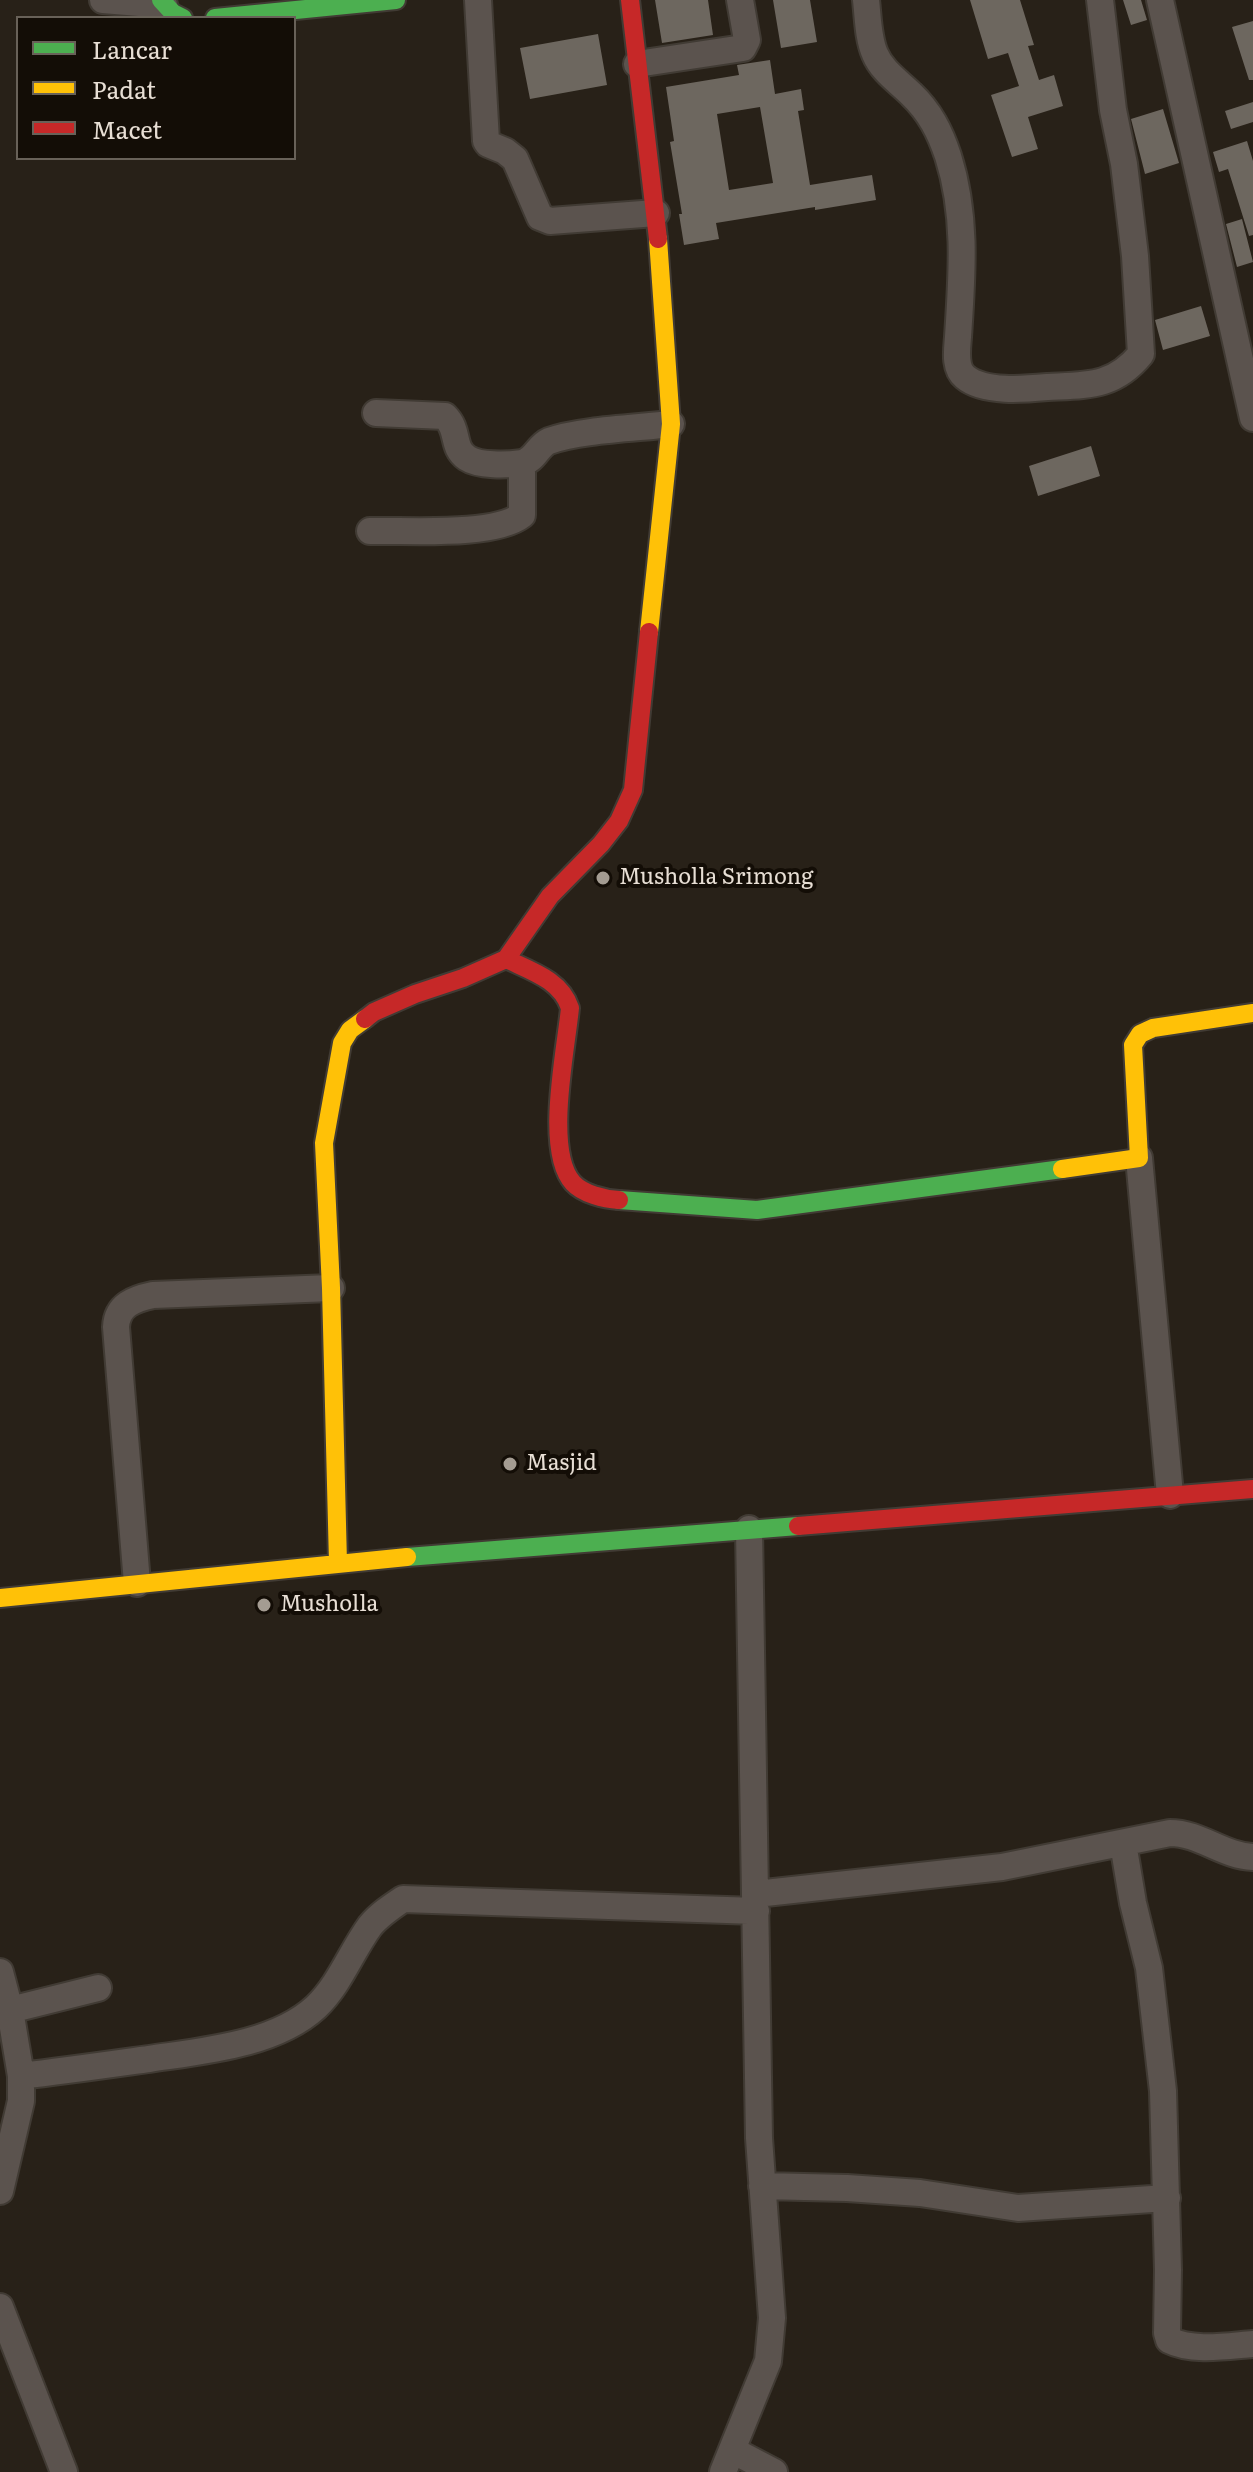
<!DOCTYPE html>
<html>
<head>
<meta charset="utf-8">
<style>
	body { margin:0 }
	#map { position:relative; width:1253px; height:2472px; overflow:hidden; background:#282118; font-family:Literata,serif }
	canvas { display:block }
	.legend { position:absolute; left:16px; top:16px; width:280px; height:144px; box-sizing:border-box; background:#130d06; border:2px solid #686158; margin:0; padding:10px 14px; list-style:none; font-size:24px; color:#e7ded4 }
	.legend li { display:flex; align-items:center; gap:16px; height:40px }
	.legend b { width:40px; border:2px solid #686158 }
</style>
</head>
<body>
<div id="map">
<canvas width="1253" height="2472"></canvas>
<ul class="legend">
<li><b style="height:10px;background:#4caf50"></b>Lancar</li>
<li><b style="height:10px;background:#ffc107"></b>Padat</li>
<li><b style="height:10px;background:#c62828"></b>Macet</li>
</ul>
</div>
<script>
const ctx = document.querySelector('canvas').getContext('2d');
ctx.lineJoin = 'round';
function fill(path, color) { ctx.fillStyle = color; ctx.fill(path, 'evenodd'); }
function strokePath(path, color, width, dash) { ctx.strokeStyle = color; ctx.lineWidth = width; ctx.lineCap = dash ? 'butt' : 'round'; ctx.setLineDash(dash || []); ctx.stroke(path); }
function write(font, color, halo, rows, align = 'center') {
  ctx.font = font + ' Literata,serif'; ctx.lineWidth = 8; ctx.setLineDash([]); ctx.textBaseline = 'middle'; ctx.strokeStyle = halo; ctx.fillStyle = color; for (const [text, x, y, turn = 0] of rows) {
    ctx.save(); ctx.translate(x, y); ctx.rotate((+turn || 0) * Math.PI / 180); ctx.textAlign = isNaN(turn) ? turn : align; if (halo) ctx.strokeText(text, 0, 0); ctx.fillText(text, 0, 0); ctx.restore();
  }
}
fill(new Path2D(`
	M655,0H708L713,35L662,43Z
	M773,0H810L817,42L781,48Z
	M970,0H1020L1034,45L1028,46L1039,80L1054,75L1063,106L1028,117L1038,149L1012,157L991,95L1019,86L1008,53L988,59Z
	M1123,0H1141L1147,20L1131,25Z
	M1253,21V80H1249L1232,27Z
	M598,34L607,85L530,99L520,48Z
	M770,60L775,94L801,89L804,110L798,111L810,185L872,175L876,200L815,210V207L716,223L719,239L684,245L679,214H682L670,142L674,141L666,87L739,75L737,65ZM760,107L773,183L729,190L717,114Z
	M1253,102V122L1231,129L1225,111Z
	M1163,109L1179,163L1145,174L1131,119Z
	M1247,141L1253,161V235L1249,236L1228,169L1219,172L1213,152Z
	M1242,219L1253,262L1237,267L1226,224Z
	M1201,306L1210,336L1163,350L1155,320Z
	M1091,446L1100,476L1038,496L1029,466Z`), '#6d675f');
const street = new Path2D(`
	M103,0L164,5
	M478,0L486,141L488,144L505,151L515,159L540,217L550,221L656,213
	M866,0C868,17 868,38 875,54C882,71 899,82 911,94C930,112 940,132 948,156C967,216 962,275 958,337C957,350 954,368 965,377C984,393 1026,389 1048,387C1088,385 1114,387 1141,354L1135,256L1124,164L1113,110L1100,0
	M1160,0L1253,418
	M637,64L743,48L747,40L740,0
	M376,413L445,416C460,431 451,447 467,458C479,466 507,465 521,463C535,461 537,446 549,441C578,430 638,428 671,424
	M370,531C407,530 494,537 522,515V463
	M1139,1158L1170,1495
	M137,1583L116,1327C117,1305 134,1299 153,1295L331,1288
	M1123,1843L1133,1903L1149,1968L1163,2091L1168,2270L1167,2333L1169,2340C1193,2352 1227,2346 1253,2344
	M756,1894L1002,1867L1170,1833C1200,1833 1223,1856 1253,1857
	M0,1972L10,2010L21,2076V2101L0,2191
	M10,2010L98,1988
	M21,2076C64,2071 106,2065 149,2059C202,2051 275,2045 316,2007C340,1984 351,1952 370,1926C379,1915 391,1907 403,1899L756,1911
	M762,2186L847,2188L920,2193L1018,2208L1167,2198
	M0,2307L64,2472
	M732,2450L774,2472
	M723,2472L768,2361L772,2318L759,2138L749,1529`);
const fast = new Path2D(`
	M161,0L173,13L183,18
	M215,18L396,0
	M619,1200L757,1210L1062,1169
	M407,1557L798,1526`);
const slow = new Path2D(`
	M649,632L671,424L658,239
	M1062,1169L1139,1158L1133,1045L1140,1034L1153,1028L1253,1013
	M338,1563L331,1288L324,1143L342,1043L350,1030L365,1019
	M0,1598L407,1557`);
const jam = new Path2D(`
	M630,0L658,239
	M506,959C531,971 561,980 570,1008C566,1050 544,1151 573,1183C583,1194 604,1199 619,1200
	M365,1019L374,1012L415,994L463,978L506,959L550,896L601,844L619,821L633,790L649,632
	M798,1526L1253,1489`);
strokePath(street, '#413b34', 30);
strokePath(fast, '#413b34', 22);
strokePath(slow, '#413b34', 22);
strokePath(jam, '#413b34', 22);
strokePath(street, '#5b534e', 26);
strokePath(fast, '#4caf50', 18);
strokePath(slow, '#ffc107', 18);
strokePath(jam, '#c62828', 18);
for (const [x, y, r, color] of [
	[603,878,8,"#a49c92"],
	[510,1464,8,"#a49c92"],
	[264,1605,8,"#a49c92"]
]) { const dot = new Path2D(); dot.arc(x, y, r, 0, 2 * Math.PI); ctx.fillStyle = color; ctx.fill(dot); strokePath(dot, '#130d06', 3); }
write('22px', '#e7ded4', '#130d06', [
	["Musholla Srimong",619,878],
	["Masjid",526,1464],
	["Musholla",280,1605]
], 'left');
</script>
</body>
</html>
